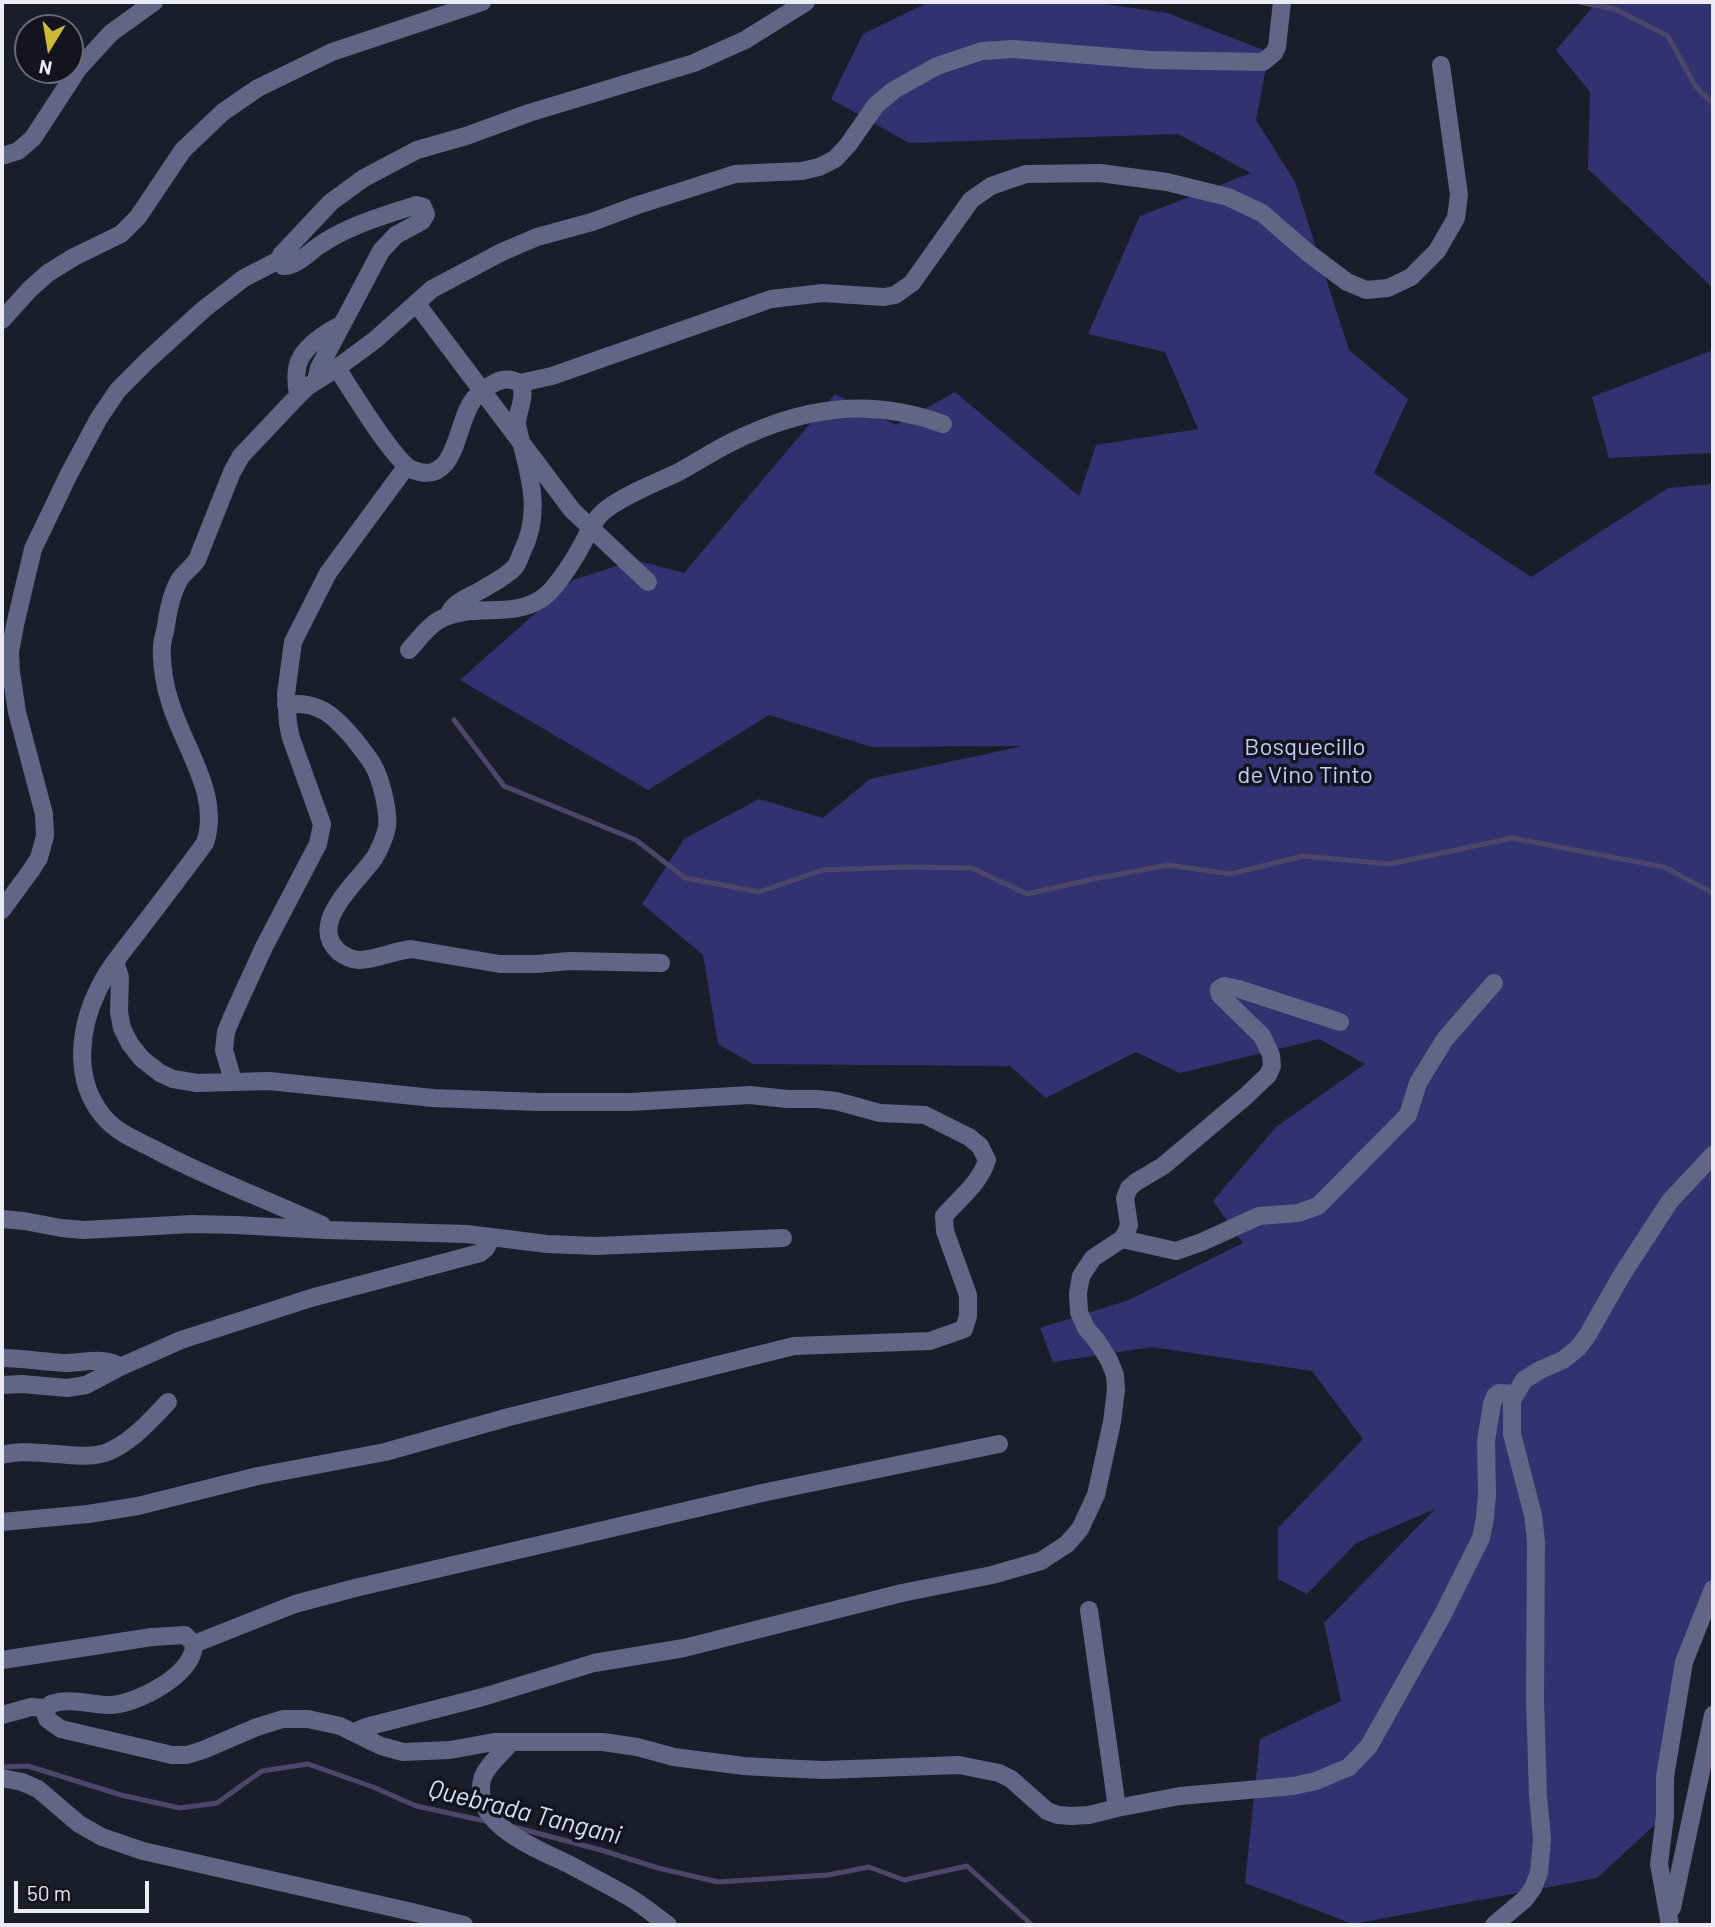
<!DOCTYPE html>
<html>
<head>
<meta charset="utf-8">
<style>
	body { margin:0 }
	#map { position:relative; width:1715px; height:1927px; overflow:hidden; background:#1c1d2a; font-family:Barlow,sans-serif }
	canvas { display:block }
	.frame { position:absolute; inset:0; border:4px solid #eaebf4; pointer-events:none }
	.north { position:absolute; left:14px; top:14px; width:70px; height:70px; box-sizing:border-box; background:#131420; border:2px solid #696a75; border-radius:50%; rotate:191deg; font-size:19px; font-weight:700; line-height:28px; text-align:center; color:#eaebf4 }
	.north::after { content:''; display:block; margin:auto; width:24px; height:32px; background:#ccb938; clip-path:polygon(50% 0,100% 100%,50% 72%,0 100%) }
	.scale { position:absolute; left:14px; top:1881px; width:135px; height:32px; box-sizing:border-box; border:4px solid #eaebf4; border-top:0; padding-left:9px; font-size:21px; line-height:24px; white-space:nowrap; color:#eaebf4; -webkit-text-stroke:5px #131420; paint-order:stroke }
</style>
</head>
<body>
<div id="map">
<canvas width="1715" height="1927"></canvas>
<div class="frame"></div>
<div class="north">N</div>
<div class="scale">50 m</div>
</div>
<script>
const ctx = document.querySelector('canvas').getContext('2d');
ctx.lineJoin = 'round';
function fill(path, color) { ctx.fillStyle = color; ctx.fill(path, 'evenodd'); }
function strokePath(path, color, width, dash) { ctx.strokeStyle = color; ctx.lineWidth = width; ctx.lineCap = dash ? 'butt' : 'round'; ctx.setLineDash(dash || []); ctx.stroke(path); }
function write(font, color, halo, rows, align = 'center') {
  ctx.font = font + ' Barlow,sans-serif'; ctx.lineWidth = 7; ctx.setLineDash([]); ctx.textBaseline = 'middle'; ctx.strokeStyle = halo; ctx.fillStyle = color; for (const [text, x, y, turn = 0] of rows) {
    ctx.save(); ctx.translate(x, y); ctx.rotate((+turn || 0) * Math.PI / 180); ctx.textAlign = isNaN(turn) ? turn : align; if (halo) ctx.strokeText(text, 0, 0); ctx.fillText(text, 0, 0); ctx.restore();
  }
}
fill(new Path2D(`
	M929,2L1098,3L1167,13L1269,52L1256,120L1295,182L1349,350L1408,399L1374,473L1531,577L1668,488L1713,484V1588L1692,1640L1672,1761V1809L1597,1878L1353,1924L1245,1883L1260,1739L1341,1701L1324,1623L1435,1509L1356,1543L1307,1594L1278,1579V1528L1363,1439L1312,1371L1152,1347L1053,1362L1040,1328L1129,1300L1243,1243L1213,1201L1276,1127L1365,1064L1319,1039L1180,1073L1136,1052L1046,1098L1010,1066L753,1064L718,1044L703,955L642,904L684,839L759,799L823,818L870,779L1023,746L872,747L769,715L648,790L460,680L573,580L635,560L684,573L835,394L896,425L955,392L1079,496L1096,445L1198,429L1165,352L1088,334L1140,216L1251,173L1178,134L909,143L831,99L863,34Z
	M1597,2H1713V288L1588,169L1590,92L1556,50Z
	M1713,350V453L1609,458L1592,397Z`), '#333271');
strokePath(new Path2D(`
	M1579,2L1615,9L1668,36L1696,87L1713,104
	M454,720L504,786L636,840L685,878L759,892L823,870L905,867L972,868L1027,894L1093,879L1169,865L1230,874L1303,856L1390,864L1512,838L1664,867L1713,893
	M2,1767L28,1766L121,1795L180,1808L217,1803L262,1771L308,1764L373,1787L416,1806L490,1822
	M514,1827L601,1850L658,1868L718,1882L828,1875L869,1867L904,1880L967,1866L1032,1925`), '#4c466a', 5);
strokePath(new Path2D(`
	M2,156L18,151L33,138L78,69L111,33L154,2
	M416,303L572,510L648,582
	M2,320L30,289L48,273L74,257L121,234L138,217L183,150L223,112L258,88L332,52L482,2
	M337,368C350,388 395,463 413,470C458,487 455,422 474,399C478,393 485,389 491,385C501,379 509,377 520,383L552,376L771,299L823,293L884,297L895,295L912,283L971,200L991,186L1026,174L1100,173L1167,182L1228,197L1262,213L1307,252L1347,282L1366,290L1388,288L1411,277L1437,251L1456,218L1459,195L1441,65
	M316,381L319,368L381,251L396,235L422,221L426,214L423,207L416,205C383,216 349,225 320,245C309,252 296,267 283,266L279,260L281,255L331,202L364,178L417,150L466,136L529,113L694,63L745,40L806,2
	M298,395C293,366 298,353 322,336C329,332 335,327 342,325
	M449,614C454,601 472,596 483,589C493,583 507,576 515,567C518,563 520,557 522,552C544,509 527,469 517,425C517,410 527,397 520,383
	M409,650C418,640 427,627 439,620C471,602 511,619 541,599C557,589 579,552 587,535C592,527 595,519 602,513C617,498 657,482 677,473C696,463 713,451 732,442C802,407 869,397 943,424
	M286,704C320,701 333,715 354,739C360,747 368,756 373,765C381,779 389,811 387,827C385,837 380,848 375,857C360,880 306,923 339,952C345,956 351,960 359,960C376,960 393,951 411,949L500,964H537L569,961L661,963
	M2,910L32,869L39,858L45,836L44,814L17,712L11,672L10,652L15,625L33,549L69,474L99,418L118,390L148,360L204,309L244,278L279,260
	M233,1081L224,1050L226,1032L232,1017L264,947L318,844L322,824L291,738L288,724L286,694L293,642L328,573L406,467
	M2,1219L24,1221L61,1228L84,1230L192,1224L236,1225L326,1230L467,1234L547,1244L596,1246L783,1238
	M326,1230L322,1225C266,1199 207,1178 152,1148C135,1140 115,1131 103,1116C73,1080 79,1029 98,990C108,969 123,951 137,933C160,903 183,873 205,843C221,796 185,749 171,705C165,688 161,665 162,647C162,640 165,633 166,626C168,611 172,592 180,579C183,574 192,567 197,560L232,472L241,456L293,401L307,387L337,368L375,340L432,289L502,252L537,237L592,222L638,205L735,174L802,171L819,167L835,159L848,145L876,105L894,90L937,66L982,51L1013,49L1150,60L1263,62L1274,53L1277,47L1282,2
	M1122,1239L1176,1251L1202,1242L1259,1216L1298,1213L1318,1206L1408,1115L1418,1083L1445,1039L1494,983
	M2,1358C23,1358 44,1362 65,1363C81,1363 107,1356 120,1367
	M2,1385L22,1384L67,1388L86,1385L120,1367L181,1340L311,1298L480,1253L486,1248L492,1237
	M2,1455C18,1450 39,1453 56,1454C72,1455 89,1458 105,1453C130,1444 150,1421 168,1402
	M2,1522L88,1514L138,1506L258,1476L385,1452L509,1417L794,1346L930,1341L964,1329L968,1316V1295L945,1231L944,1216C960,1198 980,1183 987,1160L980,1146L969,1137L925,1115L880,1113L836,1101L817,1099H787L750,1095L630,1102H539L433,1098L269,1081L197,1083L173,1079L160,1073L142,1059L130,1044L122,1028L119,1012L120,977L115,962
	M1089,1610L1117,1808
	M194,1644L295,1604L355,1588L762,1493L999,1444
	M2,1660L152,1637L185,1635L194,1644C195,1674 137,1704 111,1705C91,1705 70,1697 51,1704L45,1712L47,1719L61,1729L172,1755H187L203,1750L257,1727L283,1719H308L340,1726L381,1746L403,1752L450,1750L494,1742H603L637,1747L674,1757L744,1766L779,1768L824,1770L959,1765L999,1773L1011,1779L1047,1811L1058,1815L1071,1816L1089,1815L1117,1808L1180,1796L1293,1786L1316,1781L1349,1767L1369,1746L1442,1616L1481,1538L1485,1518L1487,1495L1486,1441L1492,1404L1495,1396L1499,1393L1515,1394
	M2,1715L31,1707L47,1708
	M354,1732L366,1727L483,1697L594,1663L684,1648L902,1593L992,1575L1041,1561L1067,1544L1080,1529L1096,1495L1112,1422L1116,1390L1115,1375L1109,1360L1097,1341L1086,1328L1079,1312L1078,1293L1081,1276L1093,1258L1122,1239L1126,1233L1129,1225L1125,1198L1129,1188L1136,1182L1163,1166L1246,1096L1268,1075L1272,1066L1271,1055L1262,1036L1220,995L1219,989L1224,986L1239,989L1340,1022
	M511,1742C502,1754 485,1766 482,1780C471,1826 541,1850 572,1866C591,1876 610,1886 629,1897C643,1905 655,1916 668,1925
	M2,1778L22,1782L38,1789L79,1824L102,1837L143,1851L412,1912L464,1925
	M1672,1908L1713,1715
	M1494,1925L1525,1899L1533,1888L1539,1873L1542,1839L1538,1796L1535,1698L1536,1541L1533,1515L1512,1434V1400L1524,1380L1540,1370L1563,1360L1578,1348L1587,1336L1623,1273L1670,1201L1713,1155
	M1670,1925L1659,1864L1665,1816V1777L1684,1662L1713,1589`), '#626585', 18);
write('24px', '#c6caf4', '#131420', [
	["Bosquecillo",1305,747],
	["de Vino Tinto",1305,775]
]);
write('italic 26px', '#daddf2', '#131420', [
	["Quebrada Tangani",525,1812,14]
]);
</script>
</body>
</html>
